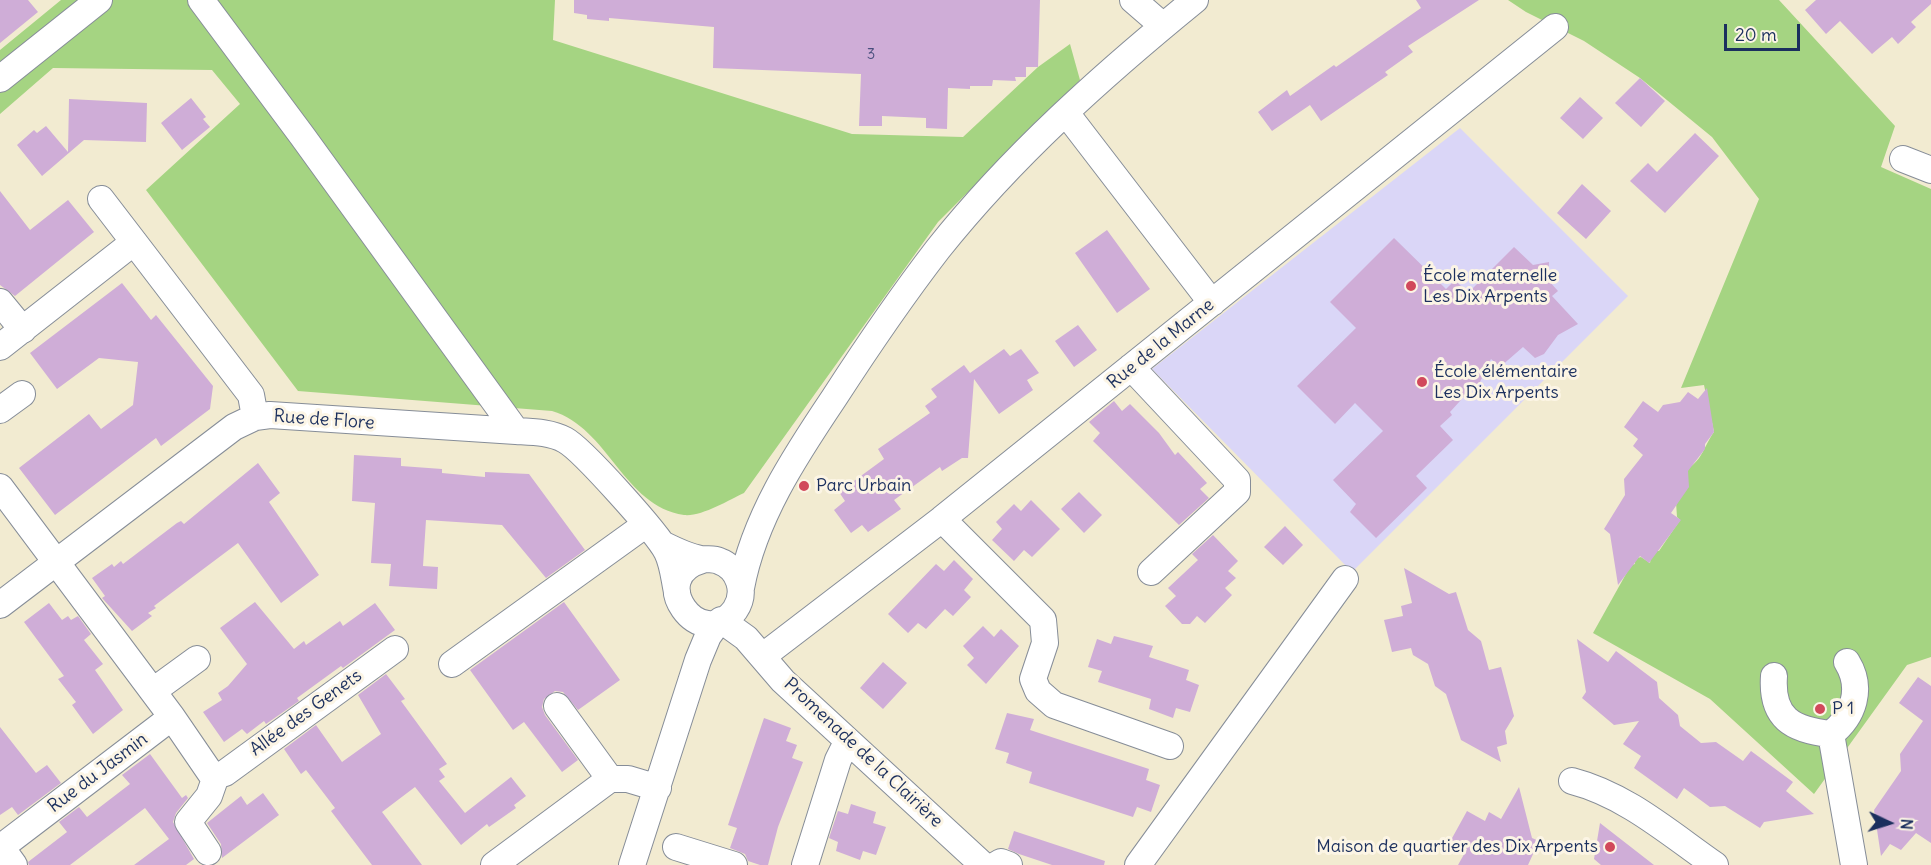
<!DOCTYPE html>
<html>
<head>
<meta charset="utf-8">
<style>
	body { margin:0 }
	#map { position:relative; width:1931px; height:865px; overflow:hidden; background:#f2ebd1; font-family:Delius,sans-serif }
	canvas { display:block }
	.north { position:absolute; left:1859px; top:793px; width:60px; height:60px; -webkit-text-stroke:4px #fcf5e5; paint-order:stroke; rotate:94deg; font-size:16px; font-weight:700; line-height:24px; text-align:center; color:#1b2f5e }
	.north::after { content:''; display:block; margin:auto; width:21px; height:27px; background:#1b2f5e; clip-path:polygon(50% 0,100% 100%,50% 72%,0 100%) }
	.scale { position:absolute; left:1724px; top:24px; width:76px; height:27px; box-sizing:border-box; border:3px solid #1b2f5e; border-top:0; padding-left:8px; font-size:18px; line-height:21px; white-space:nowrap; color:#1b2f5e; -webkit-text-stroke:4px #fcf5e5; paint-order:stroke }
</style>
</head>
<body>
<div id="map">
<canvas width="1931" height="865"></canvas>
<div class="north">N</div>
<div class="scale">20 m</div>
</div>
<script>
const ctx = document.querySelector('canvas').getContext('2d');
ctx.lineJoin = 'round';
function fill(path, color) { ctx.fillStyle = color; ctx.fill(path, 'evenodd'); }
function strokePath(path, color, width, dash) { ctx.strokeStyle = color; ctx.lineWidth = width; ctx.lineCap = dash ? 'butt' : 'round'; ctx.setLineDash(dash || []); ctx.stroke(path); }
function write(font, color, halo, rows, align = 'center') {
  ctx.font = font + ' Delius,sans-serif'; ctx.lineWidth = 6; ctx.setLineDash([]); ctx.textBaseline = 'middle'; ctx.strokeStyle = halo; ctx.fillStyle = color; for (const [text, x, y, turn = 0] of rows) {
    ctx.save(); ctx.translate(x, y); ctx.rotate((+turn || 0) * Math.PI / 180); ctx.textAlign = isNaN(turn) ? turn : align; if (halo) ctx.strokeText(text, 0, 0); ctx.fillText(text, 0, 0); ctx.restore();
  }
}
fill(new Path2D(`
	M1460,128L1628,296L1352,572L1152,369Z`), '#dad6f7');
fill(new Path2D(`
	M61,0H555L553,40L852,134L963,137L1038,67L1070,44L1080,80L938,222L744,493C729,500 701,517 684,515C623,506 609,428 552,411L298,391L146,190L240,104L212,70L53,68L0,114V50Z
	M1508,0H1779L1895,126L1881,167L1931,189V657L1907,665L1814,794L1710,699L1593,633L1631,565L1635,564L1634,559L1641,557L1650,563L1652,551H1659L1680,520L1677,517L1676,502L1683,473H1688V468C1702,461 1705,444 1714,432L1704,385L1681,388L1759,199L1712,137L1640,78L1584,41L1526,12Z`), '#a5d482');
fill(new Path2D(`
	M0,0H28L38,12L0,43Z
	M574,0H1040L1038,67H1026V77H1015L1016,81L993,80L992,86H970V89L948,88L947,129L926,128V118L882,116V126H859L861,74L713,68L714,27L609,18V21L587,19V15L574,13Z
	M1416,0H1479L1408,46L1413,52L1385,72L1388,75L1321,121L1310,105L1272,131L1258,112L1287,90L1290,96L1334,65L1336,67L1421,8Z
	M1816,0H1931V4L1911,22L1916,27L1898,44L1892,37L1872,54L1840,21L1826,34L1805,10Z
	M1640,78L1665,101L1641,127L1615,103Z
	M1580,97L1603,118L1583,139L1560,118Z
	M191,98L206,117L203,119L210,127L182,150L161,123Z
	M69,99L147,103L146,142L84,140L42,176L17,145L34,130L37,133L46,126L68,152Z
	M1695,133L1719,156L1665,213L1630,181L1648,163L1657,172Z
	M1582,184L1611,211L1586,239L1557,213Z
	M0,191L30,230L68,200L94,232L15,296L0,285Z
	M1107,230L1150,289L1117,313L1075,253Z
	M1394,238L1446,289L1455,280L1468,293L1514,247L1533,265L1549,262L1548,280L1558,291L1552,296L1578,324L1558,335L1544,354L1535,358L1523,347L1500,367L1491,359L1480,382L1470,390L1450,412L1452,415L1440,426L1453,440L1416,476L1427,488L1376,538L1350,512L1356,504L1333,480L1383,431L1355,403L1335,424L1297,386L1356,328L1330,302Z
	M122,283L151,320L156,315L213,386L210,409L161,446L156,438L55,515L19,468L89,414L101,429L133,405L138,362L99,358L57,389L30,353Z
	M1078,325L1097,350L1074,367L1055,341Z
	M1004,349L1010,356L1021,349L1039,373L1027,380L1033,390L999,414L974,379L968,458H962L942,471L940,467L894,500L901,509L868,532L862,525L851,533L834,510L845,501L839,492L884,459L878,449L930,413L925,406L937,397L931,389L964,365L970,373Z
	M1707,388L1714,432L1705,444V449L1688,471L1689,487L1671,513L1681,520L1649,563L1640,556L1618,585L1610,534L1604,529L1625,495L1624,479L1643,455L1633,446L1638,439L1624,427L1643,401L1658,412L1663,405L1680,402L1688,392L1698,399Z
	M1114,401L1122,411L1130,404L1159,433L1175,455L1178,452L1207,483L1200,489L1209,498L1179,525L1093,441L1100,433L1089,422Z
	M354,455L401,458V466L442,469V473L485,477V472L529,474L585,550L546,578L502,525L426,520L423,566L438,567L437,589L389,586L391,564L371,563L375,503L352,501Z
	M258,463L280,493L269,502L319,575L281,603L238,543L154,606L156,608L148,613L152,616L132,631L102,598L105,596L92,578L112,564L114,567L121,561L123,564L177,523L181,521L184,524Z
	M1079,492L1102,515L1084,533L1061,509Z
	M1031,500L1060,529L1032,557L1024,550L1014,561L992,540L1002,529L996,522L1014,504L1021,511Z
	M1285,526L1303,545L1283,565L1264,547Z
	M1213,535L1238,561L1228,571L1236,578L1225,588L1232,595L1205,623L1197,616L1190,624H1182L1165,606L1176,596L1168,588L1198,560L1192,554Z
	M954,560L973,579L964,590L971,597L953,616L945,609L926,629L918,623L908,633L888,614L936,564L944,571Z
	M1404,568L1449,594L1456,592L1468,630L1481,641L1489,670L1501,667L1514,716L1505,731L1507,744L1497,747L1501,762L1461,740L1446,694L1435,686L1428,664L1413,655L1411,648L1392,652L1384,620L1403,616L1401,606L1412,603Z
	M255,602L294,649L304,641L306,645L340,621L343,626L375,603L395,630L343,668L341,666L297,698L299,701L266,724L264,721L247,734L242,729L224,742L203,712L222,700L218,693L228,686L247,664L220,628Z
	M564,602L620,680L578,710L563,692L555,691L544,699L542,707L545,715L578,760L562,772L524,722L513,730L470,670Z
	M49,603L62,620L68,616L71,620L78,616L91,634L84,640L103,664L95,670L123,710L93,734L72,705L76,702L58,679L64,676L24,622Z
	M983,626L994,637L1001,629L1019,646L986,684L967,665L974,658L963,646Z
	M1114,636L1153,646L1149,657L1189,670L1186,680L1199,685L1190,712L1176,708L1173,718L1149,709L1151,699L1098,682L1102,671L1088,667L1097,639L1111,644Z
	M1577,639L1608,662L1616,651L1657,682L1659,698L1678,715L1680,726L1701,743L1716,742L1743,761L1751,751L1793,782L1786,791L1814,814L1764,822L1760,828L1725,806L1710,807L1684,788L1677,799L1634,768L1641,756L1623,744L1639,721L1614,725L1582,698L1586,692Z
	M883,662L907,683L883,709L860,688Z
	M386,674L405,699L401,701L447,764L439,769L445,777L439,781L465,813L511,777L526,796L514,805L516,808L489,827L487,824L461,845L415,787L382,812L422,865H372L331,811L335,808L306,770L301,774L284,749L316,725L342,762L381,734L358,695Z
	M1918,677L1931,686V843L1916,833L1901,850L1890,844L1881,856L1874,810L1901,771L1900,754L1923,721L1899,703Z
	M1007,713L1034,719L1030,730L1149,769L1146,780L1160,785L1151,812L1137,807L1133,817L1029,783L1032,772L1006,763L1009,753L995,749Z
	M764,718L791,728L786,741L797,745L792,758L803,762L778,827L768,865H760L748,861L745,854L730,848L737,828L728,825Z
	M0,727L36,773L47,765L61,783L18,815L12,807L0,815Z
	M150,754L182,798L186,795L188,798L176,813L173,822L194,859L186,865H134L169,839L145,808L70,865H29L28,862L67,832L59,822L79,807L87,817L130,784L122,775Z
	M1519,787L1532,838L1539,841L1528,865H1458L1467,849L1451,840L1467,811L1485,821L1489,812L1501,819Z
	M263,793L279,815L222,858L221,844L207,823L241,796L247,805Z
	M851,804L876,812L873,823L886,827L876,855L863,851L860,860L836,851L838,842L829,838L838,811L848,814Z
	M1600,823L1654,865H1601L1594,859Z
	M1014,831L1105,861L1104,865H1052L1019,854L1008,849Z`), '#cfadd7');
const minor = new Path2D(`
	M201,0L303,137L516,431
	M1133,0L1163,26
	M0,79L99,0
	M1066,113L1212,303
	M1903,159L1931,170
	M101,199L134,242
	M0,302L23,330
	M0,347L134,242L251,395L255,417
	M1131,367L1237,480V492L1151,572
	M0,410L22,394
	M0,487L172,717L0,848
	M942,519L1043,620L1045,643L1033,679L1038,691L1054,705L1170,746
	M662,544C674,550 688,557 701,559C707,560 713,558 719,561C739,568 747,592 735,610C701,656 643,577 702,560
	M741,588C754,518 795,456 834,398C867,347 901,297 938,249C1012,156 1103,75 1195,0
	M0,605L234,427L255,417L270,415L516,431C533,432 550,432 565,440C582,449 658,534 667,552C673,564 674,578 677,592
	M721,620L746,638L783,681L983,865
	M763,656L942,519L1555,27
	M1847,662C1863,688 1854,716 1831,734L1854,865
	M452,664L645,525
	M1774,676C1771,718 1792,730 1831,734
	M153,691L197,659
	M557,706L610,779
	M172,717L211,774L216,776L225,773L395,649
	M1572,781C1626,795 1669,833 1715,865
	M1,847L14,865
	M676,847L734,865
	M208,852L188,822L209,796L216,776
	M494,865L610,779H628L658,788
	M632,865L698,660L708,636L718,622
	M805,865L838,760L843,750L850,744
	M996,865L1001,862L1009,865
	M1138,865L1345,579`);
strokePath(minor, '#868d98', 28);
strokePath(minor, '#fff', 26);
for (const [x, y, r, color] of [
	[1411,286,6,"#d1495b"],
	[1422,382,6,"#d1495b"],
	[804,486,6,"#d1495b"],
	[1820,709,6,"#d1495b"],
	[1610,847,6,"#d1495b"]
]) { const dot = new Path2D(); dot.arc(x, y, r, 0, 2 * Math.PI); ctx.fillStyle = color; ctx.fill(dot); strokePath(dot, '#fcf5e5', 2); }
write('15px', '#484e7c', null, [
	["3",871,55]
]);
write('18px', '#1b2f5e', '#fcf5e5', [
	["École maternelle",1423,276],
	["Les Dix Arpents",1423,297],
	["École élémentaire",1434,372],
	["Les Dix Arpents",1434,393],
	["Parc Urbain",816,486],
	["P 1",1832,709],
	["Maison de quartier des Dix Arpents",1598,847,"right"]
], 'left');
write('18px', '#1b2f5e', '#fcf5e5', [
	["Rue de la Marne",1161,344,-39],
	["Rue de Flore",324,420,4],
	["Allée des Genets",306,713,-36],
	["Promenade de la Clairière",863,753,43],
	["Rue du Jasmin",98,773,-37]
]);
</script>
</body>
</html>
